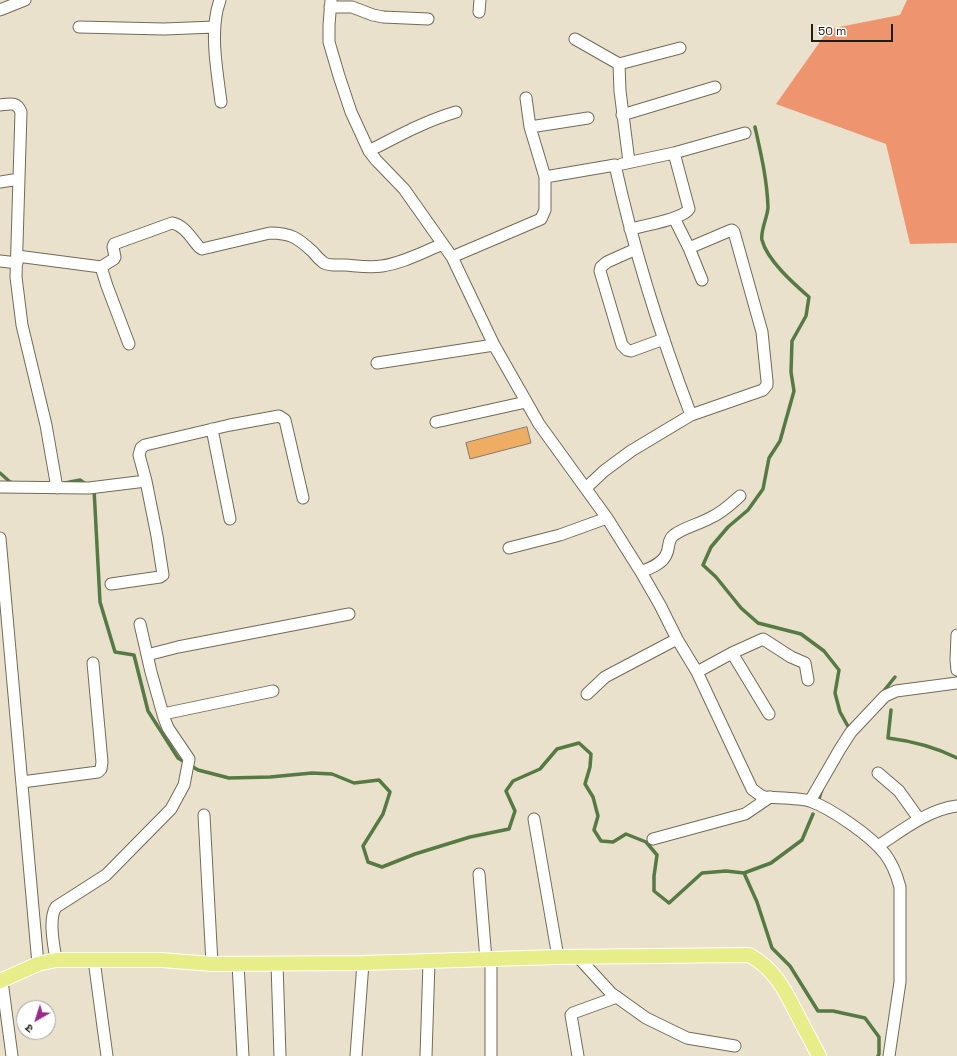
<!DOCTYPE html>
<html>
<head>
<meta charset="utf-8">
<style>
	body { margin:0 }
	#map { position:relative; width:957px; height:1056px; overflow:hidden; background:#e9e1cb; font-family:"Space Grotesk","Noto Sans Devanagari",sans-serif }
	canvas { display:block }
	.north { position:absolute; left:16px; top:1000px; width:40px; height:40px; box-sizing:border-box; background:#fff; border:1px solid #a5a4a1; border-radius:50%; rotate:219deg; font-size:11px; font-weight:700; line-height:16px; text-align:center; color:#1f1c14 }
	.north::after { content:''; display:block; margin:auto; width:14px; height:18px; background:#982a8b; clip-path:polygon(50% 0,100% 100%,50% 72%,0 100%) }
	.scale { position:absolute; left:811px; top:24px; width:82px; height:18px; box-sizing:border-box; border:2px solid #1f1c14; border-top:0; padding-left:5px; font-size:12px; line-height:14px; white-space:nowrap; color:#1f1c14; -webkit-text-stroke:3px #fff; paint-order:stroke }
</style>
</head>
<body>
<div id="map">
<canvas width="957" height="1056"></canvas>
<div class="north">उ</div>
<div class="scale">50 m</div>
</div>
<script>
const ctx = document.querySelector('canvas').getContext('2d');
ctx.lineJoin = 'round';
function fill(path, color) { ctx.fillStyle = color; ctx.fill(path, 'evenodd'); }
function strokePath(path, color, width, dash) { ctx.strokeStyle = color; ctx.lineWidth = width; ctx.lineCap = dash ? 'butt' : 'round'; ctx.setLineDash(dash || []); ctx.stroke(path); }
fill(new Path2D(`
	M907,0H957V243L910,244L886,144L776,104L829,29L900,15Z`), '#ee9570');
strokePath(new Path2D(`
	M755,127C761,154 767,179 768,207C768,216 760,231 762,240C767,260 793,283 809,297L806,316L792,341L791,372L794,391L780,441L769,458L763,489L748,510L728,527L711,547L703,565L716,577L741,608L758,623L801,634L824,651L839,670L835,693L840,712L850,730
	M0,473L10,482L13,483
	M65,483L80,480L87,485
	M94,489L100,602L115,652L134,655L148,711L178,758L198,770L229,778L270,777L312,773L332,774L354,783L379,780L390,792L383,814L363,846L368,862L382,867L415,854L470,837L509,829L515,811L506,791L513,781L540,769L557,749L579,743L591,754L590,767L585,784L593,797L598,816L594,830L601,841L613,842L626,834L646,842L657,855L654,876V891L669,903L702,873L726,871L744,873L771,863L802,840L813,814
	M882,693L895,677
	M891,710L888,738C912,741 935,747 957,758
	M818,802L822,789
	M744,873L757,902L772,948L790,966L818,1011H833L865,1018L879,1037V1054L878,1056`), '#567a44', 3.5);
const building = new Path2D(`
	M527,427L531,443L470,459L466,443Z`);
fill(building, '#efac63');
strokePath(building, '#89796a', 1);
const minor = new Path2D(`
	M220,0C209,30 217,70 221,102
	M331,0L329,25V42L339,76L351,112L369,151L376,160L404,189L452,257L494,345L539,424L607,518L641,572L660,605L677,639L697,672L752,789L760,795L765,797C776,798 801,798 810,801C832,809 871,836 885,854C892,863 897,876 900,887V982L889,1056
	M330,7H352L373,15L383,17L428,19
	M0,10L25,0
	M479,12L480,0
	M79,27L164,29L215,27
	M575,39L619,64L620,91L629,162
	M619,64L680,48
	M526,98L530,127
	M0,105C9,104 17,101 21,112L16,277L22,325L46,425L57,488
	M622,115L715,87
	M369,151C398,136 425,121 456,112
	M622,164L674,153L745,133
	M545,177L530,127L588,118
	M0,182L19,179
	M674,218L689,248L702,280
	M630,229C642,226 683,219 689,209L674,153
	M636,249L607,262L601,267L600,271L622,345L627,350L631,351L664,339
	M17,256L101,267L107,286L129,344
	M452,257L541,219L545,210V177L615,165C634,251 660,334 691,415
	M0,261L17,263
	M101,267L114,259L115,257L113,247L114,244L172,223C184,225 192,239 199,247L202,249L270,233C291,233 298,238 313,252C316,256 320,260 324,263C330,266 339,265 345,265C358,266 370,268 382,266C403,263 423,252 443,244
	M377,363L494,345
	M436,422L526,402
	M212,429L230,519
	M0,487L89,488L146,481L139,455L141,448L145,445L230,425L279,416L285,420L303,498
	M586,488L604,471L631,451L691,415L763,390L767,385V381L762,332L734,232L732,230L729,231L689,248
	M0,538L38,964
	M509,548L560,535L607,518
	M641,572C650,568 662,564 666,555C670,548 667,540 674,535C683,528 699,524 710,518C722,513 731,504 740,496
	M111,584L160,577L163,575L157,536L146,481
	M957,635L956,660L957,670
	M732,653L769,714
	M147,655L178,647L349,614
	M697,672L732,653L763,639L791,657L805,663L808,680
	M587,694L605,677L677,639
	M163,714L273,691
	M878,773L899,791L919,819
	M22,782L98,772L101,769L102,762L93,663
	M810,801L840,749L851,732L885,696L896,691L957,683
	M204,815L212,964
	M534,819L558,957
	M653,839L745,814L770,797
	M878,846C903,830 927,810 957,806
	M479,874L486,960
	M577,956L611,993L646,1018L687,1038L735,1046
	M56,960C54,946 48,919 56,907L106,875L171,809L184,785L189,759L168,728L164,718L151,672L140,624
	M94,960L107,1056
	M238,964L243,1056
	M277,964L280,1056
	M2,981L12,1056
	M356,1056L363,963
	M426,1056L429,962
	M491,1056V959
	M578,1056L571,1015L573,1013L617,997`);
const major = new Path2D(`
	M0,981L38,964L56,960H161L212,964L363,963L558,957L749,955C774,968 785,990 797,1014C804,1028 812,1042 819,1056`);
strokePath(minor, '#726b58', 13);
strokePath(major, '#fff', 16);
strokePath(minor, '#fff', 11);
strokePath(major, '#e7ee89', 14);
</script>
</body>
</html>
